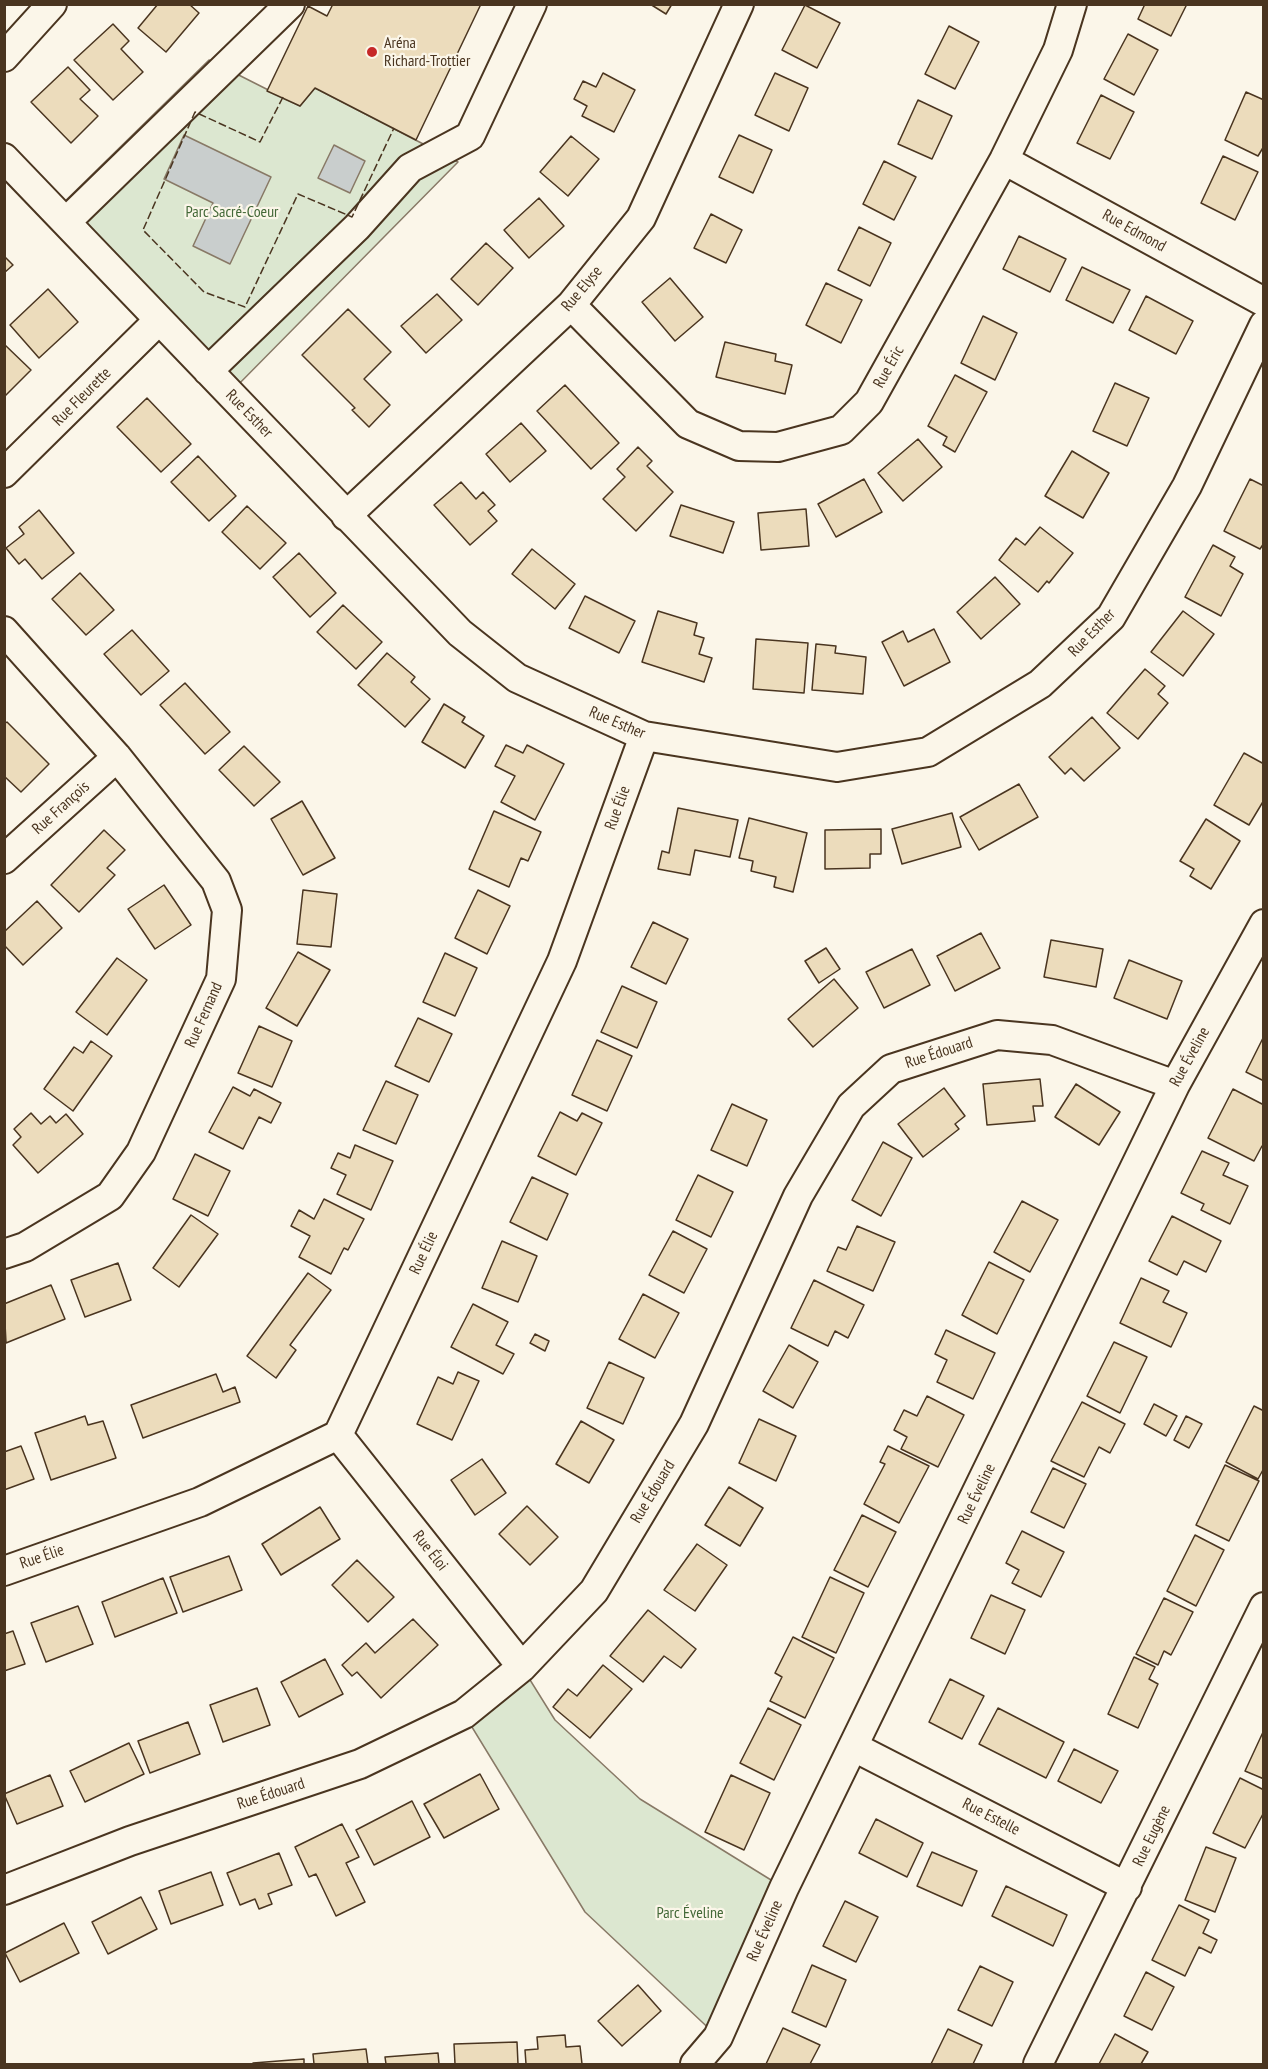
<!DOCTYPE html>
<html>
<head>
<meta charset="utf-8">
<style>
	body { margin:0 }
	#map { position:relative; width:1268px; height:2069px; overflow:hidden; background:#fbf6e9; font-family:"PT Sans Narrow",sans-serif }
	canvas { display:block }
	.frame { position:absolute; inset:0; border:6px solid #4a3520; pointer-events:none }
</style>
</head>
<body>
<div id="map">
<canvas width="1268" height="2069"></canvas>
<div class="frame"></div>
</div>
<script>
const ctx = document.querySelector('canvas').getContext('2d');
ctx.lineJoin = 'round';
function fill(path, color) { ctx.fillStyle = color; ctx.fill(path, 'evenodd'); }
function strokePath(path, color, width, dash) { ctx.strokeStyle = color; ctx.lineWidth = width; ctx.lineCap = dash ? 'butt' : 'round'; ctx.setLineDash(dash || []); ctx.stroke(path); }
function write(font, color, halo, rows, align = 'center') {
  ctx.font = font + ' "PT Sans Narrow",sans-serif'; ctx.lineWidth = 4.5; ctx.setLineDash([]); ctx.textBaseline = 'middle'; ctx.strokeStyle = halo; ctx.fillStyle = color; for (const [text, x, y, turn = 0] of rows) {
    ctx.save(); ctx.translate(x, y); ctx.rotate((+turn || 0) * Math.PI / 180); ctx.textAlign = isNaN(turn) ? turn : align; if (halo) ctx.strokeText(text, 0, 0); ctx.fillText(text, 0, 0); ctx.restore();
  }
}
const green = new Path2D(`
	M209,60L300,106L315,88L458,162L229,394L55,211Z
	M522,1667L555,1720L640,1799L784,1888L718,2037L585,1912L464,1714Z`);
fill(green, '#dce7d0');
strokePath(green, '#887966', 1.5);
const water = new Path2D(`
	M184,135L271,177L230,264L193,246L213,203L164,179Z
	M334,145L365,161L350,193L318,178Z`);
fill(water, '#c9cecd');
strokePath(water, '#887966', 1.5);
const building = new Path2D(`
	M158,4H189L199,13L166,52L138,28Z
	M333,4H481L416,140L315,88L300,106L267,91L308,6L327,16Z
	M650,4H672L666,14Z
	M1145,4H1187L1171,36L1138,19Z
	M805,5L840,23L817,68L782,50Z
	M113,24L129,41L121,49L143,72L113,100L74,60Z
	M949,26L979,42L955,89L925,74Z
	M1128,34L1158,50L1134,95L1104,79Z
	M68,67L90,90L80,99L98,116L71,143L31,102Z
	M603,73L635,90L614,132L582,116L587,106L574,99L583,81L596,87Z
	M775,73L808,88L789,131L755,115Z
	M1246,92L1264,100V146L1258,156L1225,140Z
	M1101,95L1134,112L1110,159L1077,143Z
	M918,100L952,116L932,159L898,144Z
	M739,135L772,150L753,193L719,177Z
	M571,136L599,159L568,196L540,172Z
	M1223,156L1258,172L1235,220L1201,203Z
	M884,161L916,177L894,220L863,204Z
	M539,198L564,226L529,258L504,230Z
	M711,214L742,230L726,263L694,248Z
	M859,227L891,243L870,286L838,270Z
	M1019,236L1066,259L1050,292L1003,269Z
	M486,243L513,268L478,305L451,279Z
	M4,256L13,265L4,273Z
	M1082,267L1130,290L1113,323L1066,300Z
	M670,278L703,317L675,341L642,302Z
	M826,283L862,300L841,343L806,325Z
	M48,289L78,322L39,358L10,325Z
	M437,294L462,320L426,353L401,326Z
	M1146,296L1193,321L1176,354L1129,330Z
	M348,309L391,352L364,379L390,405L369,427L352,410L355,408L302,355Z
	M983,316L1017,333L995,380L961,363Z
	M725,342L776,354L775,361L792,365L785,394L716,377Z
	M5,345L31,370L4,397V346Z
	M955,375L987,392L955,452L943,445L947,437L928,426Z
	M1115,383L1149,398L1127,446L1093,431Z
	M565,385L619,443L591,469L537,411Z
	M147,398L191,444L161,472L117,427Z
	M521,423L546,451L510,482L486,454Z
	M918,439L942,467L903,501L878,473Z
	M638,447L652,461L647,466L673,492L636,531L603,499L625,477L617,469Z
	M1072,451L1109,473L1083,518L1045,496Z
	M198,456L236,496L209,521L171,482Z
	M864,479L882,512L836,537L818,504Z
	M1250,479L1264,486V543L1260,549L1224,531Z
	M461,482L476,499L483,492L495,505L488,511L497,521L470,545L434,505Z
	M681,505L734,522L723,553L670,536Z
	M247,506L286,543L260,569L222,532Z
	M806,509L809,546L761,550L758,513Z
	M39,510L74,553L42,579L25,559L19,564L6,548L24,534L19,527Z
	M1040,527L1073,553L1049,583L1047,581L1038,592L999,560L1016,538L1025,545Z
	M1213,545L1235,557L1230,566L1243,574L1221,616L1185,597Z
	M532,549L575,584L555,609L512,574Z
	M299,553L336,593L310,617L273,577Z
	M80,573L114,610L86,635L52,599Z
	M995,577L1020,604L981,639L957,612Z
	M585,596L635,621L619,653L569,628Z
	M343,605L382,642L356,669L317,632Z
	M658,611L697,623L694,635L704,638L699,654L712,658L704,682L642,662Z
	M1183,611L1214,634L1183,676L1151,652Z
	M934,629L950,662L904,686L882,642L903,631L908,642Z
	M132,630L169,671L141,695L104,654Z
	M756,639L808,643L804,693L753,689Z
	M816,644L836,646L835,653L866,657L863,694L812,690Z
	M387,653L415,677L411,682L430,699L405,727L358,685Z
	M1145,669L1165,686L1158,694L1168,703L1138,739L1107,713Z
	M185,683L230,732L205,754L160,705Z
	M444,704L465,717L462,722L484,736L465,768L422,742Z
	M1092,717L1120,748L1084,781L1071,768L1065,774L1049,757Z
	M7,722L49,764L21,792L4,776V724Z
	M506,745L523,753L527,745L564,764L535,820L501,802L515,776L495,766Z
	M244,746L280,782L254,806L219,770Z
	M1244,753L1264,764V800L1249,825L1214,805Z
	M1019,784L1038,817L979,850L960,817Z
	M302,801L335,858L303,875L271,819Z
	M678,808L738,820L730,857L695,850L690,875L658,869L662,851L669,853Z
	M494,811L541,832L528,861L521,858L509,887L469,869Z
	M952,813L961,847L902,864L892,829Z
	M749,818L807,833L793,892L774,887L776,877L751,871L753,861L739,858Z
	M1206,819L1240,841L1211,889L1190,876L1194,869L1180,861Z
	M881,829V854H870V868L825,869V830Z
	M104,830L125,850L107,868L115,875L79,912L51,885Z
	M164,885L191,925L155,949L128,909Z
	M303,890L337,894L331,947L297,944Z
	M478,890L510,906L487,954L455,938Z
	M37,901L62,928L23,965L4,945V932Z
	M653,922L688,939L666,984L631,967Z
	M981,933L1000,968L955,991L937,956Z
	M1051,940L1103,949L1096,987L1044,977Z
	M826,948L840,969L819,983L805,961Z
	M912,949L930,985L884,1008L866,972Z
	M298,952L330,970L297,1026L266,1008Z
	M445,953L477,968L455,1016L423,1002Z
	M117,958L147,980L107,1035L76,1012Z
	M1129,960L1182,981L1167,1019L1114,998Z
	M834,979L858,1008L813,1047L788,1019Z
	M622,986L657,1002L637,1048L601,1032Z
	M418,1018L452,1034L429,1082L395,1066Z
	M259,1026L292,1041L272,1087L238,1073Z
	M1264,1036V1081L1246,1072Z
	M597,1040L632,1056L607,1111L572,1095Z
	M91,1041L112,1056L73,1111L44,1089L74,1047L83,1053Z
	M1040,1079L1043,1106H1033L1035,1121L987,1125L983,1084Z
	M386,1081L418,1095L396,1144L363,1130Z
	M1076,1084L1120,1112L1099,1145L1055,1117Z
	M233,1087L250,1096L254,1089L281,1103L271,1123L259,1117L243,1149L209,1132Z
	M944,1088L965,1116L955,1124L959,1129L923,1157L898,1124Z
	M1233,1089L1264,1105V1147L1262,1146L1254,1161L1208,1138Z
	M732,1104L767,1120L747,1166L711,1150Z
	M560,1112L577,1121L582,1113L602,1123L576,1175L538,1156Z
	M31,1113L41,1124L50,1116L56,1123L66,1114L83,1134L38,1173L13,1145L21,1137L14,1129Z
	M883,1142L912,1158L881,1216L852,1200Z
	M355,1145L393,1161L371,1210L337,1194L346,1175L331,1168L338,1153L350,1158Z
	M1202,1151L1229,1163L1223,1175L1248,1186L1230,1224L1201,1210L1204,1204L1181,1193Z
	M195,1154L230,1171L208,1216L173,1199Z
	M698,1175L733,1192L711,1237L676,1220Z
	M532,1177L568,1194L547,1240L510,1222Z
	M324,1199L364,1219L348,1250L344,1248L331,1274L299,1257L310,1236L291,1226L299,1210L314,1219Z
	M1022,1201L1058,1220L1030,1272L994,1252Z
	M191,1215L218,1234L179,1287L153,1268Z
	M1172,1216L1221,1241L1206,1272L1184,1261L1177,1275L1149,1261Z
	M857,1226L895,1242L873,1291L827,1271L838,1247L846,1250Z
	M673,1231L707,1249L684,1293L649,1275Z
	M502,1241L537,1256L518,1302L482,1288Z
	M989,1262L1024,1280L997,1334L962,1315Z
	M118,1263L131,1300L85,1317L71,1280Z
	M308,1273L331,1290L290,1345L296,1350L276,1378L247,1356Z
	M1141,1278L1169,1291L1163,1302L1187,1313L1171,1347L1120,1323Z
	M814,1280L864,1305L848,1338L835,1331L828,1346L791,1328Z
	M51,1285L65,1319L6,1343L4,1304Z
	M643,1294L679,1313L655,1358L619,1339Z
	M473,1304L508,1322L496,1345L514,1354L503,1374L451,1347Z
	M946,1330L995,1353L973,1399L937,1382L947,1360L935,1354Z
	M535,1334L549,1341L545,1351L530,1343Z
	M1114,1342L1147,1357L1120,1413L1087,1396Z
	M789,1345L818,1362L793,1408L763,1391Z
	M609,1362L644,1378L623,1424L587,1408Z
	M458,1372L479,1381L452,1440L417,1424L438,1377L453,1384Z
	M216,1374L223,1392L235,1387L240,1402L143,1438L131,1405Z
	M927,1396L964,1415L938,1467L901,1449L907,1437L894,1430L904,1410L917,1416Z
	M1082,1402L1125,1424L1110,1453L1099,1447L1084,1477L1051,1461Z
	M1154,1404L1177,1416L1166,1436L1144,1424Z
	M1254,1406L1264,1411V1468L1258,1479L1226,1462Z
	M85,1416L88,1425L103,1421L116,1458L51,1480L35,1433Z
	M1186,1416L1202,1424L1189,1448L1174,1440Z
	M759,1419L796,1436L776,1481L739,1463Z
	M581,1421L614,1440L589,1483L556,1464Z
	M21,1446L34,1479L4,1490V1452Z
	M888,1446L929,1466L899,1523L864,1504L885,1464L880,1462Z
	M482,1459L506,1493L475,1515L451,1480Z
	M1225,1465L1259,1481L1229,1541L1196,1525Z
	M1053,1468L1086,1484L1064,1528L1031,1512Z
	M729,1487L763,1508L740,1546L705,1525Z
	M527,1506L558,1537L530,1565L499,1534Z
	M320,1507L340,1539L281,1575L262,1544Z
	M862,1515L896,1532L868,1587L834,1570Z
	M1022,1531L1064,1552L1041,1597L1012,1583L1019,1570L1006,1563Z
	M1195,1535L1224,1550L1196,1606L1167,1591Z
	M697,1544L727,1565L695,1611L664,1590Z
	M229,1556L242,1590L183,1612L170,1577Z
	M357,1560L394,1597L368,1622L332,1585Z
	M830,1577L864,1593L836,1653L802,1637Z
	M163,1578L177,1613L115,1637L102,1602Z
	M991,1595L1025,1610L1005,1654L971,1638Z
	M1164,1598L1193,1612L1171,1655L1164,1651L1158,1665L1136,1654Z
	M78,1606L93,1644L46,1662L31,1623Z
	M648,1610L696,1649L681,1668L664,1656L643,1682L610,1656Z
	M413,1619L438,1645L381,1698L357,1672L352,1676L342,1665L366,1643L375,1653Z
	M13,1631L25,1664L4,1671V1634Z
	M793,1637L834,1658L805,1718L770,1701L782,1677L775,1673Z
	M1134,1657L1155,1667L1149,1679L1158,1684L1138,1728L1108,1714Z
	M325,1659L343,1694L299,1717L281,1682Z
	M603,1665L632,1689L590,1738L553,1707L568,1689L577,1696Z
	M950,1679L984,1696L962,1739L929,1722Z
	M257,1688L270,1725L223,1742L210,1705Z
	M768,1708L801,1725L774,1780L740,1763Z
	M998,1708L1064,1742L1046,1778L979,1744Z
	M188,1722L200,1754L150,1773L138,1741Z
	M1264,1730V1779L1245,1771Z
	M129,1743L144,1774L85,1802L70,1771Z
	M1074,1749L1118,1771L1101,1803L1058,1781Z
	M480,1774L499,1809L444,1838L424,1804Z
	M50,1775L63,1806L17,1824L4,1794Z
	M731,1775L770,1793L744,1850L705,1832Z
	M1240,1778L1264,1790V1812L1245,1848L1213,1833Z
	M412,1801L430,1837L374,1865L356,1830Z
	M876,1819L923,1843L907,1877L859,1853Z
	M342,1824L359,1857L346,1863L365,1902L336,1916L316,1874L309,1877L295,1847Z
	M1206,1847L1236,1858L1215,1912L1185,1900Z
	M932,1852L977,1871L962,1906L917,1886Z
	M279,1853L292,1885L268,1894L272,1904L259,1909L255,1899L240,1905L227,1873Z
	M211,1872L223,1905L171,1924L159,1891Z
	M1006,1886L1067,1915L1053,1946L992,1916Z
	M141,1897L157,1929L108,1954L92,1922Z
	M845,1901L878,1917L856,1962L823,1946Z
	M1179,1905L1209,1920L1203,1933L1217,1940L1211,1953L1199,1947L1185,1976L1152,1960Z
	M64,1923L79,1953L20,1982L5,1953Z
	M812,1965L846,1980L826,2027L792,2012Z
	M980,1966L1013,1982L992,2026L958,2010Z
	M1146,1972L1174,1987L1152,2030L1124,2016Z
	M638,1985L661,2011L622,2046L598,2021Z
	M783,2028L820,2045L810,2064H766Z
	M948,2029L982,2045L973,2064H931Z
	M1115,2034L1148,2052L1141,2064H1099Z
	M565,2035L566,2047L580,2046L582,2064H526L525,2050L538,2049L537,2037Z
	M517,2042L518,2064H455L454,2044Z
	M366,2049L368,2064H314L313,2054Z
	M438,2053L439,2064H386L385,2057Z
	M304,2059V2064H253V2063Z`);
fill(building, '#ecdcbc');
strokePath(building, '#4a3520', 1.5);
const minor = new Path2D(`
	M4,57L52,4
	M4,158L460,633L517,678L644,736L837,767L928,752L1040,684L1111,617L1187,486L1264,325
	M1004,160L1264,302
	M66,222L290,4
	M571,305L688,424L739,446L778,447L841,430L869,402L1004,160L1058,50L1072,4
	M208,371L357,227L410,168L470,136L532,4
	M4,473L159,320
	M346,516L571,305L641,218L739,4
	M4,631L117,757L216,881L227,910L221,979L141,1152L110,1196L25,1247L4,1254
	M4,859L117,757
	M338,1435L522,1667
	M4,1571L200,1502L338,1435L562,961L644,736
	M854,1747L1127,1887
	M4,1890L130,1841L360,1764L464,1714L522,1667L594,1591L694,1424L798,1196L851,1106L891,1069L997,1035L1052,1040L1175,1085
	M695,2064L718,2037L784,1888L1175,1085L1264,924
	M1038,2064L1264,1607`);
strokePath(minor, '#4a3520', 32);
strokePath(minor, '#fbf6e9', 28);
strokePath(new Path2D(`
	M283,97L260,142L195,112L143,230L204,292L245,307L298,194L352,217L394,128`), '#4a3520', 1.5, [8, 3]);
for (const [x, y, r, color] of [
	[372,52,6,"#c62828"]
]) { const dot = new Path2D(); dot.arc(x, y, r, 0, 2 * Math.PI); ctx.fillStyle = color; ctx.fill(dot); strokePath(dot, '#fbf6e9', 2); }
write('16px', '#4a3520', '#fbf6e9', [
	["Aréna",384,43],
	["Richard-Trottier",384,61]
], 'left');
write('16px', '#436837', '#fbf6e9', [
	["Parc Sacré-Coeur",232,212],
	["Parc Éveline",690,1913]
]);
write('16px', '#4a3520', '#fbf6e9', [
	["Rue Edmond",1134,231,29],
	["Rue Elyse",582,289,-50],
	["Rue Éric",889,367,-61],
	["Rue Fleurette",82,397,-45],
	["Rue Esther",249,414,46],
	["Rue Esther",1092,633,-46],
	["Rue Esther",617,723,23],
	["Rue François",61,808,-42],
	["Rue Élie",618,808,-70],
	["Rue Fernand",204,1015,-66],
	["Rue Édouard",939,1053,-18],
	["Rue Éveline",1190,1057,-61],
	["Rue Élie",424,1253,-65],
	["Rue Édouard",653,1492,-59],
	["Rue Éveline",977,1494,-64],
	["Rue Éloi",430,1551,52],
	["Rue Élie",42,1557,-19],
	["Rue Édouard",271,1794,-18],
	["Rue Estelle",991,1817,27],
	["Rue Eugène",1152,1836,-64],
	["Rue Éveline",765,1931,-66]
]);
</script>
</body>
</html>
